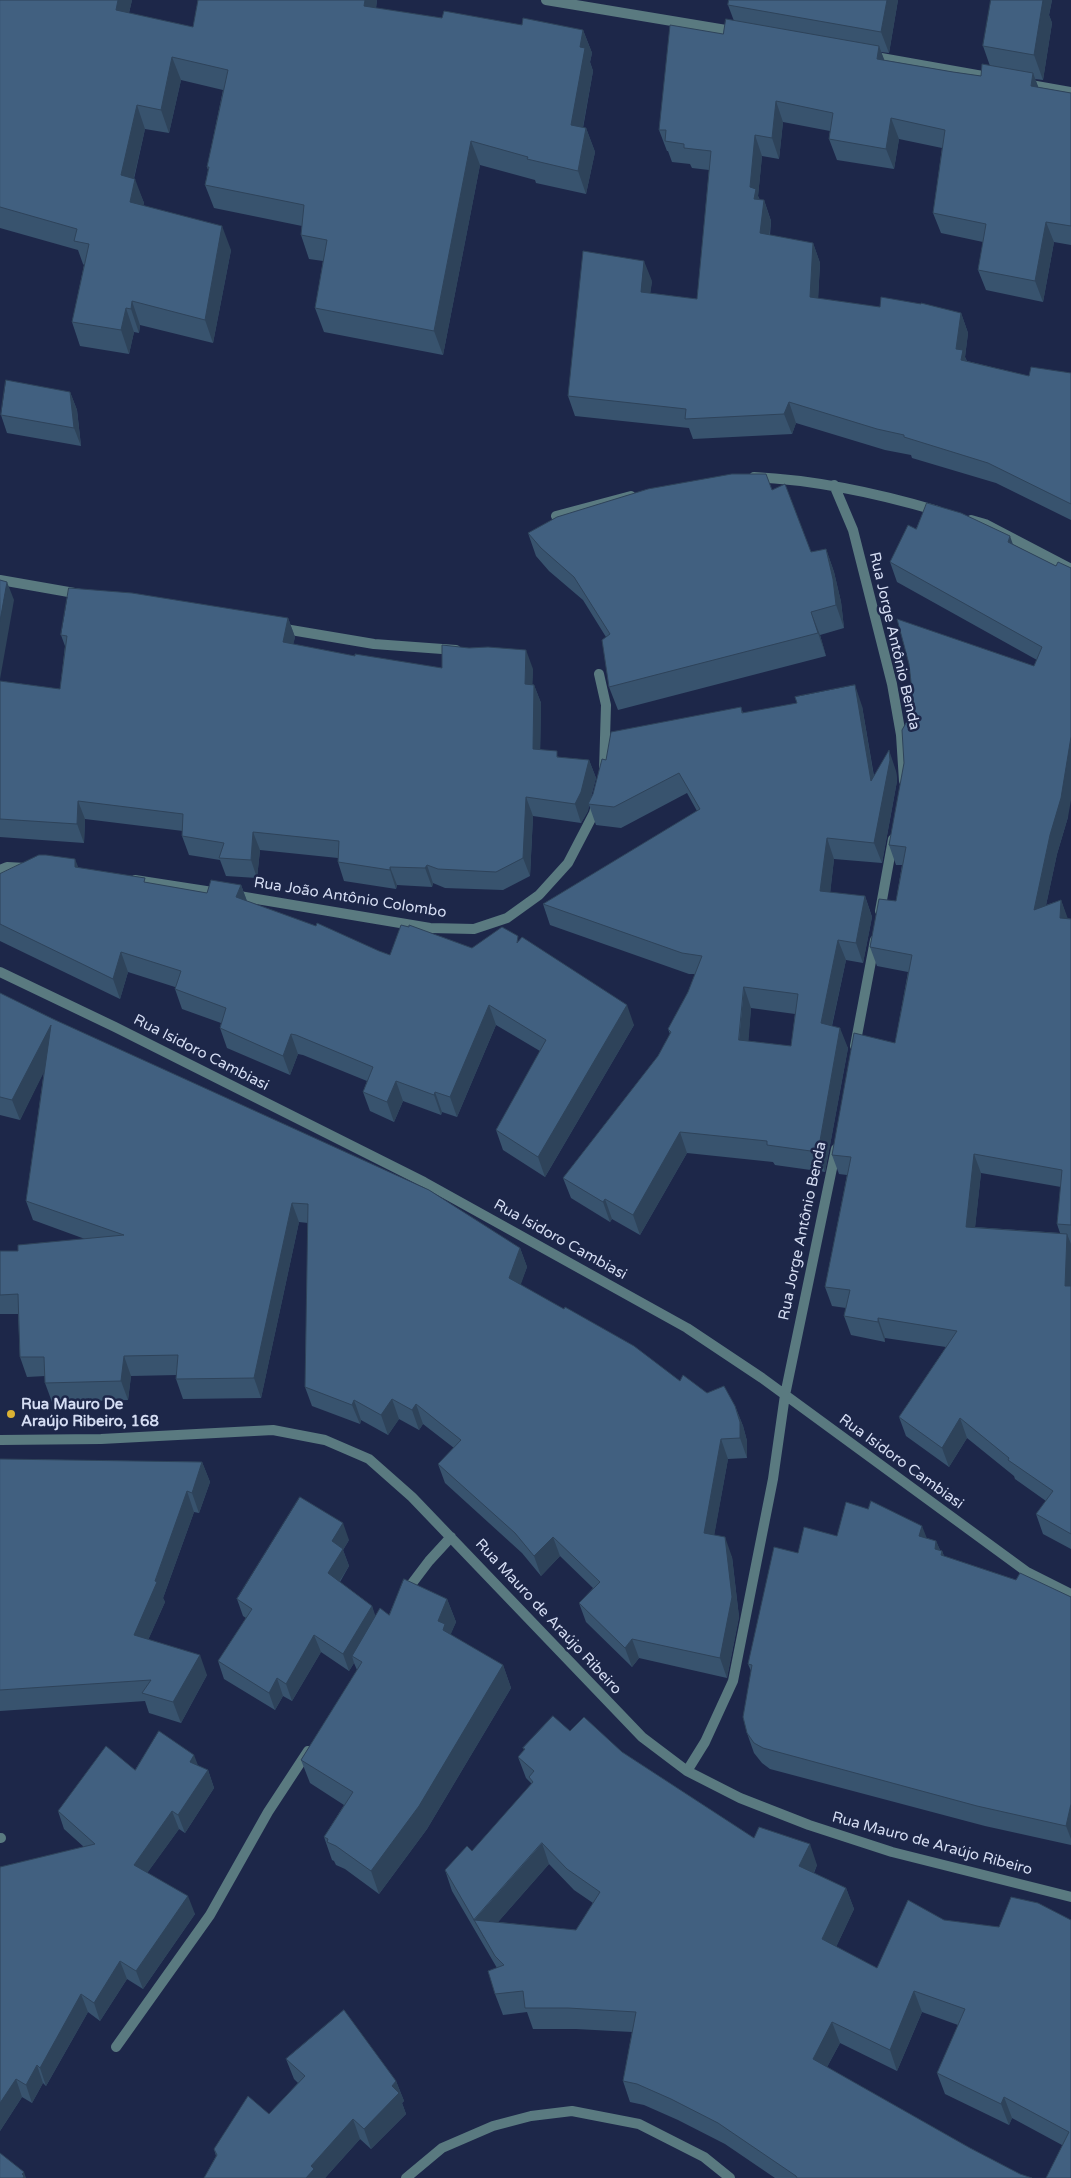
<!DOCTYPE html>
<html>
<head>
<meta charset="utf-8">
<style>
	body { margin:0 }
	canvas { display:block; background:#1d2749 }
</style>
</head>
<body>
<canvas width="1071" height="2178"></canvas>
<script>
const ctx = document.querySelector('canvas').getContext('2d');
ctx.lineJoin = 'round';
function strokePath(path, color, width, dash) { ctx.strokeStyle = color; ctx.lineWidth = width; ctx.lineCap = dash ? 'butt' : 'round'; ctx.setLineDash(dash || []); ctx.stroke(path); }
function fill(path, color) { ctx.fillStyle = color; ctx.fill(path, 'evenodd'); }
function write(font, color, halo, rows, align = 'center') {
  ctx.font = font + ' "Varela Round",sans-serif'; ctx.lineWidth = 5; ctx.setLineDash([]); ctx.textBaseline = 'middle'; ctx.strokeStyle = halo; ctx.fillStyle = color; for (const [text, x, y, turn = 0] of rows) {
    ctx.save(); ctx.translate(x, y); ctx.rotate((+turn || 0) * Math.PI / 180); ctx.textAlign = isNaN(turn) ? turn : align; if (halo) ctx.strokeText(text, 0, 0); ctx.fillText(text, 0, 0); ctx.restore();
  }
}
strokePath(new Path2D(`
	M0,580L80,594
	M279,628L374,644L456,650
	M0,1838H1`), '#5a7a80', 10);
strokePath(new Path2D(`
	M546,0L738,32
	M870,56L994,78
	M1025,84L1071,92
	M754,477C817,480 877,493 938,511
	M834,485L853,530L892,684L901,735L904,781
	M556,516L631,496
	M971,520L985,524L1071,569
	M599,674L606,705L604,771
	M0,870L7,867L26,868
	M135,880L219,893
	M233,895L430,928L474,929L507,918L539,895L568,863L594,813L596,805
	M880,911L893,839
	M0,972L115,1027L424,1182L687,1328L762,1378L1027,1572L1071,1594
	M855,1046L875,940
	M0,1440L101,1439L273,1430L325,1440L369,1459L412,1497L642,1737L687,1771L740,1798L809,1825L892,1852L1071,1897
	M404,1594L429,1561L451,1537
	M687,1771L705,1742L733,1681L773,1479L785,1395L836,1149
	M116,2047L210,1915L268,1812L308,1751
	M406,2178L442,2148L493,2126L531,2116L572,2111L639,2124L704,2157L730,2178`), '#5a7a80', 10);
fill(new Path2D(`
	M0,0H132L129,13L193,27L198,0H377L376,8L442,18L583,30L592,53L590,62L593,71L583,128H586L595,152L586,194L536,183L535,180L480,165L443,355L324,332L315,308L323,261L309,259L301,235L302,226L214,208L205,185L208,170L207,167L223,90L181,80L169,133L145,129L134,179L144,203L143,206L231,250L213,343L140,325L139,333L134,332L129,354L80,346L72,322L84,265L83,264L78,250L0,228Z
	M729,0H898L889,53L881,52L884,60L953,72L981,76L990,66L983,46L991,0H1052L1049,15L1052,23L1043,80L1035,79L1038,87L1071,93V245L1054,242L1043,302L986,290L978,270L983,242L941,233L933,213L942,148L899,139L894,169L837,160L829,139L830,131L783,122L779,159L762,156L758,196L760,200H764L771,221L770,235L813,243L820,263L818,299L880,307L961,313L968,333L965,357L967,361L1029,376L1071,373V520L996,483L912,458L911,455L885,450L796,423L792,434L693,439L689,428L575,416L568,396L652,281L650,293L697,299L709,170L692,168L690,164L672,162L668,151H667L659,130L723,34L734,21L728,5Z
	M70,392L77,410L81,446L7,433L1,415Z
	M772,490L811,552L826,549L834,572L841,602L844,628L820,635L826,656L618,710L609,687L606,637L583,600L549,571L536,556L528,533Z
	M916,529L1013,545L1056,566L1068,817L1057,854L1046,905L1061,900L1067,918L1071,919V1549L1043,1534L1036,1514L1046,1501L1015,1479L1014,1476L967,1438L949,1467L906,1436L899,1417L946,1347L885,1338V1342L851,1335L844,1316L846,1308L832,1306L825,1287L847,1175L839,1174L832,1155L895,1043L908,972L877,966L870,947L896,901L902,865H896L889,845L1034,666L1037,660L897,582L890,562ZM981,1173L1061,1187L1057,1224L1060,1233L975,1227Z
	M288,618L295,637L293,644L355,656L442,668L533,669L532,684L534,685L541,703L540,749L559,757L589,760L596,778L590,801L593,794L606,760L741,707L743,713L862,706L874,776L896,771L897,781L882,863L834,859L830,893L865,896L872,917L863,963L846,960L832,1026L848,1048L825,1172L775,1165L773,1162L687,1153L640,1235L612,1219L610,1222L571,1198L563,1178L658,1056L670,1034L668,1029L688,992L695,974H689L550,925L543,904L697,811L687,793L621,828L596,825L589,805L588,811L581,823L533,816L530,876L503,890L445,888L433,883L432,887L397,885L396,889L344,881L338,862V858L260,850L257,878L226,876L220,860L189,855L182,836L183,831L85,819L84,843L0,837V681L60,689L65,646L61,635ZM751,1008L795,1014L791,1046L748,1041Z
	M78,868L147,883L207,893L241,885L247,901L379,951L390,955L472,948L519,941L634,1025L545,1177L503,1150L496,1130L540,1051L496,1025L457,1117L442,1112L441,1115L403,1101L394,1122L370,1111L363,1092L367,1081L303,1055L298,1054L290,1075L227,1048L220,1028L221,1023L182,1009L175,989V987L128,972L120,999L0,941V874Z
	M0,993L520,1248L527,1267L520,1285L680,1381L735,1406L743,1426L747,1441V1458L728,1459L714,1535L732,1557L739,1617L727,1678L639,1658L632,1667L586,1622L579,1603L593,1588L560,1556L541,1576L522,1553L445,1483L438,1464L454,1448L423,1424L419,1430L399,1419L388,1435L361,1420L360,1424L312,1406L305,1387L308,1223L299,1222L261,1398L183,1399L176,1379L177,1375L131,1376L128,1400L52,1402L45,1383V1376L27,1377L20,1357L18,1314H0V1251H18L85,1239L33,1220L26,1201L44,1071L20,1120L0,1115Z
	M0,1459L202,1462L210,1482L199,1513L194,1512L163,1598L165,1602L148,1640L207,1675L181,1723L149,1713L145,1701L0,1711Z
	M837,1536L927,1538L936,1541L940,1550L942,1551L944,1556L1016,1580L1071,1597V1845L985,1826L770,1769L762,1763L754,1753L747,1733L751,1671L748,1664L798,1553Z
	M349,1540L343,1550L349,1566L340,1582L372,1606L375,1617L389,1615L447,1599L456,1622L450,1635L503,1665L511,1688L427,1829L379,1894L345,1869L336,1865L334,1861L332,1860L324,1837L344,1805L310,1783L301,1760L357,1670L354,1663L349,1671L321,1652L292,1701L283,1696L275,1710L224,1679L218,1661L246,1618L243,1616L237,1599Z
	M570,1731L622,1752L754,1838L817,1865L814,1873L846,1888L854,1909L836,1947L877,1968L944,1920L999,1927L1071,1920V2178L1062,2145L1012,2118L1009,2125L945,2094L937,2073L958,2025L922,2012L897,2071L840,2043L827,2067L970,2148L1020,2174L1032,2178H775L725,2144L678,2120L644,2105L630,2102L623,2081L632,2032L576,2029H533L527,2012L503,2015L495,1994L497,1968L452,1891L445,1870L472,1851L532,1784L526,1778L518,1757L524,1750L523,1748ZM549,1864L574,1890L593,1903L576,1930L498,1922Z
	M198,1766L208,1770L214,1788L185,1833L179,1829L147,1873L195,1914L143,1989L127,1979L100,2021L88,2012L46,2086L43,2083L32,2103L22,2097L0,2131V1867L84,1847L64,1829L58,1811L135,1770Z
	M286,2059L396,2081L404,2101L402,2103L406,2114L371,2149L360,2139L325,2178H204L216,2156L214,2149L269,2114L298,2083L294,2079Z`), '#38536e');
fill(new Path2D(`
	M118,0H132L124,33L116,10Z
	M365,0H377L373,30L364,6Z
	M887,0H898L889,53L881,32Z
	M1040,0H1052L1049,15L1052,23L1043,80L1034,55Z
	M583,30L592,53L590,62L593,71L579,148L571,125L580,47Z
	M879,46L887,67L877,59Z
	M172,57L181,80L169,133L161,110Z
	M1033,73L1041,94L1031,86Z
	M776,101L783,122L779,159L772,138Z
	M137,105L145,129L129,199L121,175Z
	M891,118L899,139L894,169L886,149Z
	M586,128L595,152L586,194L578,171Z
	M755,135L762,156L758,196L763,209L764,200L771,221L767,253L760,233L750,187Z
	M471,141L480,165L443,355L434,331Z
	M135,179L144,203L138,225L130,202Z
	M1046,222L1054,242L1043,302L1035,281Z
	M222,226L231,250L213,343L205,320Z
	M813,243L820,263L817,318L810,297Z
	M644,261L652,281L648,312L641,292Z
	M132,301L140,325L139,333L131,309Z
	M126,308L134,332L129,354L121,330Z
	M961,313L968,333L965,357L970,370L969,380L956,349Z
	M70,392L77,410L81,446L74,428Z
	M789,402L796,423L792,434L784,414Z
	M1010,536L1017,556L1008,542Z
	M826,549L834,572L841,602L844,628L836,605Z
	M7,582L14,600L0,679V621Z
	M811,612L820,635L826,656L818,633Z
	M288,618L295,637L290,660L283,642Z
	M526,650L533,669L532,702L525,684Z
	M534,685L541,703L540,767L533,749Z
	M855,685L862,706L878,802L871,781Z
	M1071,737V800L1068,817L1057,854L1041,929L1034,910Z
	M889,750L896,771L897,781L882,863L874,843Z
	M589,760L596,778L589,804H588L589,805L588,811L581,823L575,804Z
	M526,797L533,816L530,876L523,858Z
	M78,801L85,819L84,843L77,824Z
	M253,832L260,850L257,878L251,860Z
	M827,838L834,859L828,912L820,891Z
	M75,859L83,879L75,867Z
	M427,865L433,883L432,887L425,868Z
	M390,867L397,885L396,889L390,870Z
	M241,885L248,904L236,897Z
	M865,896L872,917L863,963L856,943Z
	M1061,900L1068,919L1060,918Z
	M838,940L846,960L828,1043L821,1023Z
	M121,952L128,972L120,999L113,979Z
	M744,987L751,1008L747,1061L739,1040Z
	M489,1005L496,1025L457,1117L450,1097Z
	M627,1005L634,1025L545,1177L538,1157Z
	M51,1025L58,1044L20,1120L12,1100Z
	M840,1028L848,1048L825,1172L818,1152Z
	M291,1034L298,1054L290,1075L283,1056Z
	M396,1081L403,1101L394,1122L387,1102Z
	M435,1092L442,1112L441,1115L434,1095Z
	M680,1132L687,1153L640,1235L633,1215Z
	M974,1154L981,1173L973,1246L966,1227Z
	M605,1199L612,1219L610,1222L603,1202Z
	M292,1203L299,1222L261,1398L254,1378Z
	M1067,1234L1071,1244V1302L1065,1286Z
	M520,1248L527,1267L516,1298L509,1278Z
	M878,1318L885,1338V1342L878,1322Z
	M124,1356L131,1376L128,1400L121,1381Z
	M392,1399L399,1419L388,1435L381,1415Z
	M354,1400L361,1420L360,1424L352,1405Z
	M416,1404L423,1424L419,1430L412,1410Z
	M735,1406L743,1426L747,1441V1458L740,1438Z
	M960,1418L967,1438L949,1467L942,1448Z
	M721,1439L728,1459L711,1553L704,1533Z
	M202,1462L210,1482L199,1513L192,1493Z
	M187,1491L194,1512L163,1598L165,1602L141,1656L134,1635L155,1581Z
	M343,1523L349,1540L343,1550L349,1566L334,1590L328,1573L332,1541Z
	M922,1526L930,1546L919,1536Z
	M553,1537L560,1556L541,1576L534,1556Z
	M725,1537L732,1557L739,1617L727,1678L720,1658Z
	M936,1541L942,1555V1551L950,1571L935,1549Z
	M447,1599L456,1622L450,1636L454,1647L438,1621Z
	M372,1606L378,1623L352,1656L354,1663L349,1671L343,1654Z
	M314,1635L321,1652L292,1701L286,1684Z
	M632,1639L639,1658L632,1667L625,1648Z
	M200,1655L207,1675L181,1723L173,1702Z
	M503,1665L511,1688L427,1829L379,1894L371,1871Z
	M277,1678L283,1696L275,1710L269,1693Z
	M194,1755L201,1773L190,1762Z
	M208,1770L214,1788L185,1833L178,1815Z
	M1071,1804V1839L1066,1826Z
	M172,1811L179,1829L140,1883L134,1865Z
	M542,1843L549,1864L484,1938L474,1920Z
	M810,1844L817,1865L807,1887L799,1866Z
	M846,1888L854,1909L830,1960L822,1939Z
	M188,1896L195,1914L143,1989L136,1971Z
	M120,1961L127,1979L100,2021L94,2003Z
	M914,1991L922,2012L897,2071L890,2050Z
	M81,1994L88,2012L46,2086L40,2068Z
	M832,2022L840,2043L820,2080L813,2059Z
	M37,2065L43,2083L32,2103L26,2085Z
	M16,2079L22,2097L0,2131V2103Z
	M396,2081L404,2101L402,2103L406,2114L371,2149L364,2129L392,2086Z
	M1004,2097L1012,2118L1009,2125L1001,2104Z
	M353,2119L360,2139L325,2178H306L311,2166Z
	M24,2172L26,2178H23L22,2174Z`), '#2e435a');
const building = new Path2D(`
	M0,0H118L116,10L193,27L198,0H365L364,6L442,18L444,11L522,25L523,18L583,30L580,47L585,48L571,125L586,128L578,171L527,159L528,157L471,141L434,331L315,308L327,240L301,235L304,205L205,185L209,167H207L228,70L172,57L161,110L137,105L121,175L135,179L130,202L222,226L205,320L132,301L131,309L126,308L121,330L72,322L89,244L74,241L77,229L0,207Z
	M729,0H887L881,32L728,5Z
	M991,0H1043L1034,55L983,46Z
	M726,19L879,46L877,59L953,72L981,76L982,64L1033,73L1031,86L1071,93V226L1046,222L1035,281L978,270L986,224L933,213L945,130L891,118L886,149L829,139L833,113L776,101L772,138L755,135L750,187L756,189L754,199L764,200L760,233L813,243L810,297L880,307L881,297L921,304V303L961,313L956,349L963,350L961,360L1029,376L1031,367L1071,373V504L988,463L904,437V435L877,429L789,402L784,414L685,419L686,409L568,396L583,251L644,261L641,292L697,299L711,151L684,148V144L665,141L666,130H659L670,25L723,34Z
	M6,380L70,392L74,428L1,415Z
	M732,474H766L772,490L785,484L811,552L826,549L833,579L836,605L811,612L818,633L609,687L602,640L610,634L574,577L541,548L528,533L557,517L648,489Z
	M927,503L961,513L1010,536L1008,542L1056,566L1058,562L1071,568V737L1061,798L1050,835L1034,910L1061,900L1060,918L1071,919V1225L1057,1224L1062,1170L974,1154L966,1227L1067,1234L1065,1286H1071V1534L1036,1514L1053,1491L1008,1460L1009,1458L960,1418L942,1448L899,1417L957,1331L878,1318V1322L844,1316L850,1290L825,1287L851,1157L832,1155L854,1033L895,1043L912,955L870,947L879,899L896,901L906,847L889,845L904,763L902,730L914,709L909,664L897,619L1034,666L1042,647L890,562L908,525L916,529Z
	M0,580L7,582L0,621Z
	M69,588L132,593L288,618L283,642L355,656V654L442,668V645L469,648L488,647L526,650L525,684L534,685L533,749L557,751V757L589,760L581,792L575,804L526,797L523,858L496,872L438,869L427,865L425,868L390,867V870L338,862L339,841L253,832L251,860L219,858L224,843L182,836L183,814L78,801L77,824L0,819V681L60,689L67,636L61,635Z
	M855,685L871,781L889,750L890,760L874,843L827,838L820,891L865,896L856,943L838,940L821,1023L840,1028L818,1152L767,1145V1141L680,1132L633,1215L605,1199L603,1202L563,1178L658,1056L671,1032L668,1029L688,992L702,956L682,953L543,904L700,809L679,773L614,807L588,804L593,794L602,759L606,760L611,732L741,707L742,713L797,703L795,697ZM744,987L798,994L791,1046L739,1040Z
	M39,855H46L75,859V867L145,878L144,882L207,893L211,880L241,885L236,897L316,926L317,923L379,951L390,955L401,925L409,927V925L472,948L502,927L518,936L517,943L522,937L627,1005L538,1157L496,1130L546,1040L489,1005L450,1097L435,1092L434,1095L396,1081L387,1102L363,1092L373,1067L296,1035L291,1034L283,1056L220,1028L226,1008L175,989L181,971L121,952L113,979L0,924V874Z
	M0,993L53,1019L429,1190L520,1248L509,1278L564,1309L565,1307L634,1346L680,1381L683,1375L707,1393L724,1386L735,1406L740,1422V1438L721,1439L704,1533L725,1537L732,1597L720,1658L632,1639L625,1648L579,1603L600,1582L553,1537L534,1556L515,1533L438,1464L461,1440L416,1404L412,1410L392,1399L381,1415L354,1400L352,1405L305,1387L308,1204L292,1203L254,1378L176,1379L178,1355L124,1356L121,1381L45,1383L44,1357H20L18,1294L0,1295V1251H18V1245L124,1235L26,1201L51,1025L12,1100L0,1097Z
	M0,1459L202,1462L192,1493L187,1491L155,1581L157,1582L134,1635L200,1655L173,1702L142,1693L151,1680L0,1690Z
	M300,1497L343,1523L332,1541L343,1549L328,1573L372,1606L343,1654L314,1635L286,1684L277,1678L269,1693L218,1661L252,1609L237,1599Z
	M871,1501L922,1526L919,1536L936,1541L935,1549L942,1551L941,1555L1016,1580L1020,1573L1071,1597V1804L1066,1826L977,1806L763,1748L754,1743L747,1733L743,1717L752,1665L748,1664L774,1547L798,1553L804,1527L837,1536L846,1502L868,1509Z
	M404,1579L447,1599L438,1621L445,1624L443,1630L503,1665L419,1806L371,1871L336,1846L327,1842L328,1839L324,1837L353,1792L301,1760L362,1662L352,1656L380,1608L389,1615Z
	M553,1716L570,1731L584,1717L622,1752L754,1838L759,1827L810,1844L799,1866L846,1888L822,1939L877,1968L908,1900L944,1920L999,1927L1011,1897L1038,1903L1071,1920V2178H1046L1069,2132L1004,2097L1001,2104L937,2073L965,2009L914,1991L890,2050L832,2022L813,2059L970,2148L1020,2174L1032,2178H797L796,2176L718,2123L671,2099L637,2084L623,2081L636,2012L568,2008H525L523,1991L495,1994L488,1971L504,1965L495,1956L445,1870L467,1846L472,1851L533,1782L529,1777L534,1771L518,1757L525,1749L523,1748ZM542,1843L567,1869L600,1892L576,1930L474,1920Z
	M159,1731L194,1755L190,1762L208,1770L178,1815L172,1811L134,1865L188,1896L136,1971L120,1961L94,2003L81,1994L40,2068L37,2065L26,2085L16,2079L0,2103V1867L95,1844L58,1811L106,1746L135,1770Z
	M344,2010L396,2081L392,2086L399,2093L364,2129L353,2119L311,2166L314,2169L306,2178H204L217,2155L214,2149L248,2096L269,2114L305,2076L286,2059Z
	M0,2153L24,2172L22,2174L24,2176L23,2178H0Z`);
fill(building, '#416080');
strokePath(building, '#2e435a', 1);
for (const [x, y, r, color] of [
	[11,1414,5,"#dbb233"]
]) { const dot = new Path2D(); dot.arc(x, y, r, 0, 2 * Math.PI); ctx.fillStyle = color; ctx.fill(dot); strokePath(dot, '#1d2749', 2); }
write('15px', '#d5ddf3', '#1d2749', [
	["Rua Jorge Antônio Benda",894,641,77],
	["Rua João Antônio Colombo",350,898,9],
	["Rua Isidoro Cambiasi",201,1053,27],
	["Rua Jorge Antônio Benda",803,1231,-78],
	["Rua Isidoro Cambiasi",560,1240,29],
	["Rua Isidoro Cambiasi",901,1462,36],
	["Rua Mauro de Araújo Ribeiro",548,1617,47],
	["Rua Mauro de Araújo Ribeiro",932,1844,15]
]);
write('bold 15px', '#d5ddf3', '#1d2749', [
	["Rua Mauro De",21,1405],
	["Araújo Ribeiro, 168",21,1422]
], 'left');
</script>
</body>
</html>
